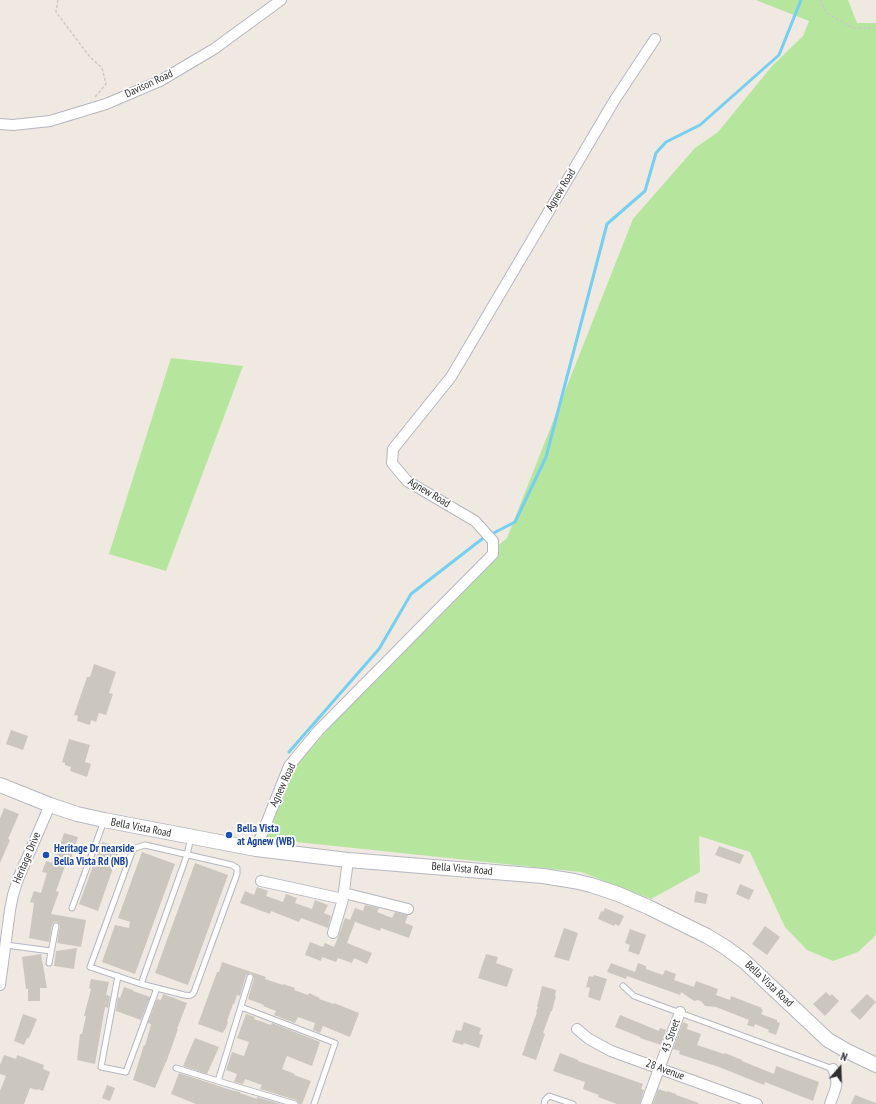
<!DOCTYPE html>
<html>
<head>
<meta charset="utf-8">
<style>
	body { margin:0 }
	#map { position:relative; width:876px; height:1104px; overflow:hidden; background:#efe9e1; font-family:"PT Sans Narrow",sans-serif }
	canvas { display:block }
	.north { position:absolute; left:820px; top:1048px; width:40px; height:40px; -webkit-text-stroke:3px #fff; paint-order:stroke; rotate:20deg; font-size:11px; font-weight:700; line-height:16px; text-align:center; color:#2e2e2e }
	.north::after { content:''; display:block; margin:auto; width:14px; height:18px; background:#2e2e2e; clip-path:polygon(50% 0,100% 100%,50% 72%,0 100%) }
</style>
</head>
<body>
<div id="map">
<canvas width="876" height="1104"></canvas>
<div class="north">N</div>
</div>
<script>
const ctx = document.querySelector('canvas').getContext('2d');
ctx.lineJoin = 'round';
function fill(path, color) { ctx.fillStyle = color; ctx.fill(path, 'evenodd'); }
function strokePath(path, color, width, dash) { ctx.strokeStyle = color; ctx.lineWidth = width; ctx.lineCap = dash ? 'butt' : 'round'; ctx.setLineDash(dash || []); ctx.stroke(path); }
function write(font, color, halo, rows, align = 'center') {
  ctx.font = font + ' "PT Sans Narrow",sans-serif'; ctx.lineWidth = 3.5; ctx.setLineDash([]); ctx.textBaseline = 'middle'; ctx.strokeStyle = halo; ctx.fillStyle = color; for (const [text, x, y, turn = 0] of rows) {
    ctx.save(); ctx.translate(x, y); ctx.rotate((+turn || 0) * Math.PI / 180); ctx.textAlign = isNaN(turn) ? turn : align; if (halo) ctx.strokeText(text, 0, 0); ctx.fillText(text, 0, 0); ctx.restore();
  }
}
fill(new Path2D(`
	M756,0H848L857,23H876V935L858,952L833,961L807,950L785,927L750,852L699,836L700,872L651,899L581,872L259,838L292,768L494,553L495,548L507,538L633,219L695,148L718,132L772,66L803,36L809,21Z
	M171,358L243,366L166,571L109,554Z`), '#b6e59e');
strokePath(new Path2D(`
	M289,752L379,649L411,594L482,539L515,522L546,457L607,224L645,191L656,153L666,142L700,125L779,55L801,0`), '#75cff0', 3);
fill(new Path2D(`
	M94,664L116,672L109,693L113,694L106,715L99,713L96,722L91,720L90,725L77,721L78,716L74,715L87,677H90Z
	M11,730L28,736L23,750L6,744Z
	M69,739L90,745L85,762L91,764L87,777L70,771L71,767L65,765V763L62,762Z
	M4,808L19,814L8,839L10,840L0,863V819Z
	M64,833L78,837L69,864L66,863L56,891L59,892L51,914L86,920L81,947L57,943L60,926L59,923L56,922H54L52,925L49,942L29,938L34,903L30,902L34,891L41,893L47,873L42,872L46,861L52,863L57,847L59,848Z
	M102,842L120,848L98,911L79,904Z
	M719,846L744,855L740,864L715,855Z
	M142,852L175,864L135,974L102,962L115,925L129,928L130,922L118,918Z
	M195,863L228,875L188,985L155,973Z
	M740,884L754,890L749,900L736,894Z
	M257,887L268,891L266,896L283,902L286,894L297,898L295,903L312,909L315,900L328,905L324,913L331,916L328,928L301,918L299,922L271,911L270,914L240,903L245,891L254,895Z
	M696,891L708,894L706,904L694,902Z
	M365,905L379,908L377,912L392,918L395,912L408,915L405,923L413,926L409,938L381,928L380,931L350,920L355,908L363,911Z
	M605,908L624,916L619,926L615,924L614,926L598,919L601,911L603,912Z
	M345,918L355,922L347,943L372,953L367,964L354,958L352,963L338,958L336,962L322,957L321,961L305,955L310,942L323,947L325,943L334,947L339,935Z
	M765,926L780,937L767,955L752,944Z
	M564,928L578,933L569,961L554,957Z
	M630,929L646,935L639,955L628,951L630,945L625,943Z
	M77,948L74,969L54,966L56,951Z
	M41,954L47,988H40V1001H28V989H26L22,957Z
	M486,954L498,957L496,963L513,969L507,987L478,978Z
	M222,962L266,977L265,979L283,985V984L295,988L294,990L308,995L309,993L320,998L319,999L334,1004V1003L359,1013L350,1037L323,1026L320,1033L313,1030L315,1023L298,1017L295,1023L274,1015L276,1011L263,1006L264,1005L248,999L254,978L253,975L251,973L248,974L246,975L240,996L237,995L234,1004H233L227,1021L228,1022L225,1030H224L223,1033L198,1024L217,972H219Z
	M611,963L635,972L638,963L646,966V969L663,975L665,970L676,974L674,980L694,987L696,981L718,989L716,995L730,1000L731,996L762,1008L761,1009L763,1010L761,1014L777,1020V1022L780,1023L776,1035L768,1032L769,1030L755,1024L754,1027L747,1025L749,1020L716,1007L705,1006L702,1002L698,1000L694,1001L681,992L680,995L627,976L626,979L607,972Z
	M594,975L607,979L600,1001L588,997L590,988L586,987L589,976L593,977Z
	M91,979L109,982L106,995L110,996L108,1008L105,1007L95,1064L77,1060L80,1034H82L86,1016H84L91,989L89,988Z
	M542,986L556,990L555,996H556L552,1011H551L543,1033L545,1034L536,1060L522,1055L537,1012H536L538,1007H537Z
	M124,987L133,990V991L150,997L141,1020L116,1011L118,997L120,998Z
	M826,992L830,996L832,994L839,1001L825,1016L813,1004Z
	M163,994L187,1003L177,1029H178L166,1063V1062L155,1088L133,1080L144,1045L145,1046L150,1028L151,1024L148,1023L157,999L161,1000Z
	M867,994L876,1002L860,1020L850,1011Z
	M23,1014L37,1019L29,1038H27L24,1045L14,1041Z
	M246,1014L255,1017L254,1019L271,1025L272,1023L320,1042L312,1066L287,1056L282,1069L295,1074L294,1075L311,1081L302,1104H299L298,1102L296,1100L260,1089L262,1085L245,1079L243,1084L234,1082L237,1074L226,1070L232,1052L244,1056L249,1042L237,1038Z
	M620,1015L659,1031L660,1028L666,1030L661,1045L640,1038V1037L615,1027Z
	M464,1022L481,1028L479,1034L483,1035L479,1048L464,1043L463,1045L452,1042L456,1030L461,1031Z
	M683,1022L688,1024L687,1029L701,1034L697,1045L724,1054L725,1053L742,1060V1061L774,1074L776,1066L819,1082L813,1101L765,1082L764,1085L719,1067L679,1054L680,1051L673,1049Z
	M195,1038L219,1047L207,1074L183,1066Z
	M560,1053L578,1060V1061L643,1084L641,1089L644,1090L640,1104H617L598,1097L599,1095L583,1089L585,1082L553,1071Z
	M4,1055L16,1059L17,1055L44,1065L43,1069L50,1072L43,1091L38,1089L37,1090L30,1088L24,1104H0V1091L6,1076L0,1074V1065Z
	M179,1073L231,1090L240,1092V1093L257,1099V1097L281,1104H196L171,1094Z
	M107,1085L115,1088L110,1101L102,1098Z
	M658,1089L667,1092V1091L676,1094V1095L699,1103L698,1104H653Z
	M855,1095L876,1103V1104H851Z`), '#cbc7bf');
const lane = new Path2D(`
	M145,845L232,865L237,868V874L194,992C192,996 189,996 184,995L141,984L90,967L132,852L135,848Z
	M72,908L104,821
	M6,945L51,951
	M49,963L56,926
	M118,976L101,1067L126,1072L157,988
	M250,977L218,1081L295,1104
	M141,984L187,855L191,837
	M623,986L634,996L833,1069
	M241,1007L335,1043L314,1104
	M176,1068L218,1081
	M544,1104L545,1100L549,1096L573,1104`);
const street = new Path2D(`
	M0,124L13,125L50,121L106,104L160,81L214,49L281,0
	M256,849L289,766L318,731L493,554V541L475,521L407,481L392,463L393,449L451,377L614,101L655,39
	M261,881L343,899
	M344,893L408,909
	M333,933L343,899L348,860
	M0,985L10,910L13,895L18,879L50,805
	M577,1029L589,1039L611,1051L757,1104
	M646,1104L680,1012
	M830,1104C835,1089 840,1084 833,1069`);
const secondary = new Path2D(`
	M0,785L50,805L77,814L104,820L256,849L348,860L543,876L574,881L591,885L618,894L648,907L707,936L725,947L744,961L828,1040L847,1051L876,1065`);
strokePath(lane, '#b4b7c1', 7);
strokePath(street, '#b4b7c1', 12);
strokePath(secondary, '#b4b7c1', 16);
strokePath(new Path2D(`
	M58,0L56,12L90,57L102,68L106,84L95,97
	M820,0L827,13L853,28H876`), '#c9c9c9', 1.5, [3, 2]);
strokePath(lane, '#fff', 5);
strokePath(street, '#fff', 10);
strokePath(secondary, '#fff', 14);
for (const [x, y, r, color] of [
	[229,835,4,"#1a4fb4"],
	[46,855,4,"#1a4fb4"]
]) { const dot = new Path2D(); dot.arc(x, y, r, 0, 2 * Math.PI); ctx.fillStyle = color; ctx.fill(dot); strokePath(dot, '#fff', 1.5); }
write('11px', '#2e2e2e', '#fff', [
	["Davison Road",149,84,-25],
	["Agnew Road",561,190,-59],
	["Agnew Road",429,493,31],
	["Agnew Road",283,785,-65],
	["Bella Vista Road",141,828,11],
	["Heritage Drive",27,858,-67],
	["Bella Vista Road",462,869,5],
	["Bella Vista Road",769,984,43],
	["43 Street",671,1036,-70],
	["28 Avenue",665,1070,20]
]);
write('bold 11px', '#164399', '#fff', [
	["Bella Vista",237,829],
	["at Agnew (WB)",237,842],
	["Heritage Dr nearside",54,849],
	["Bella Vista Rd (NB)",54,862]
], 'left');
</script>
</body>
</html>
